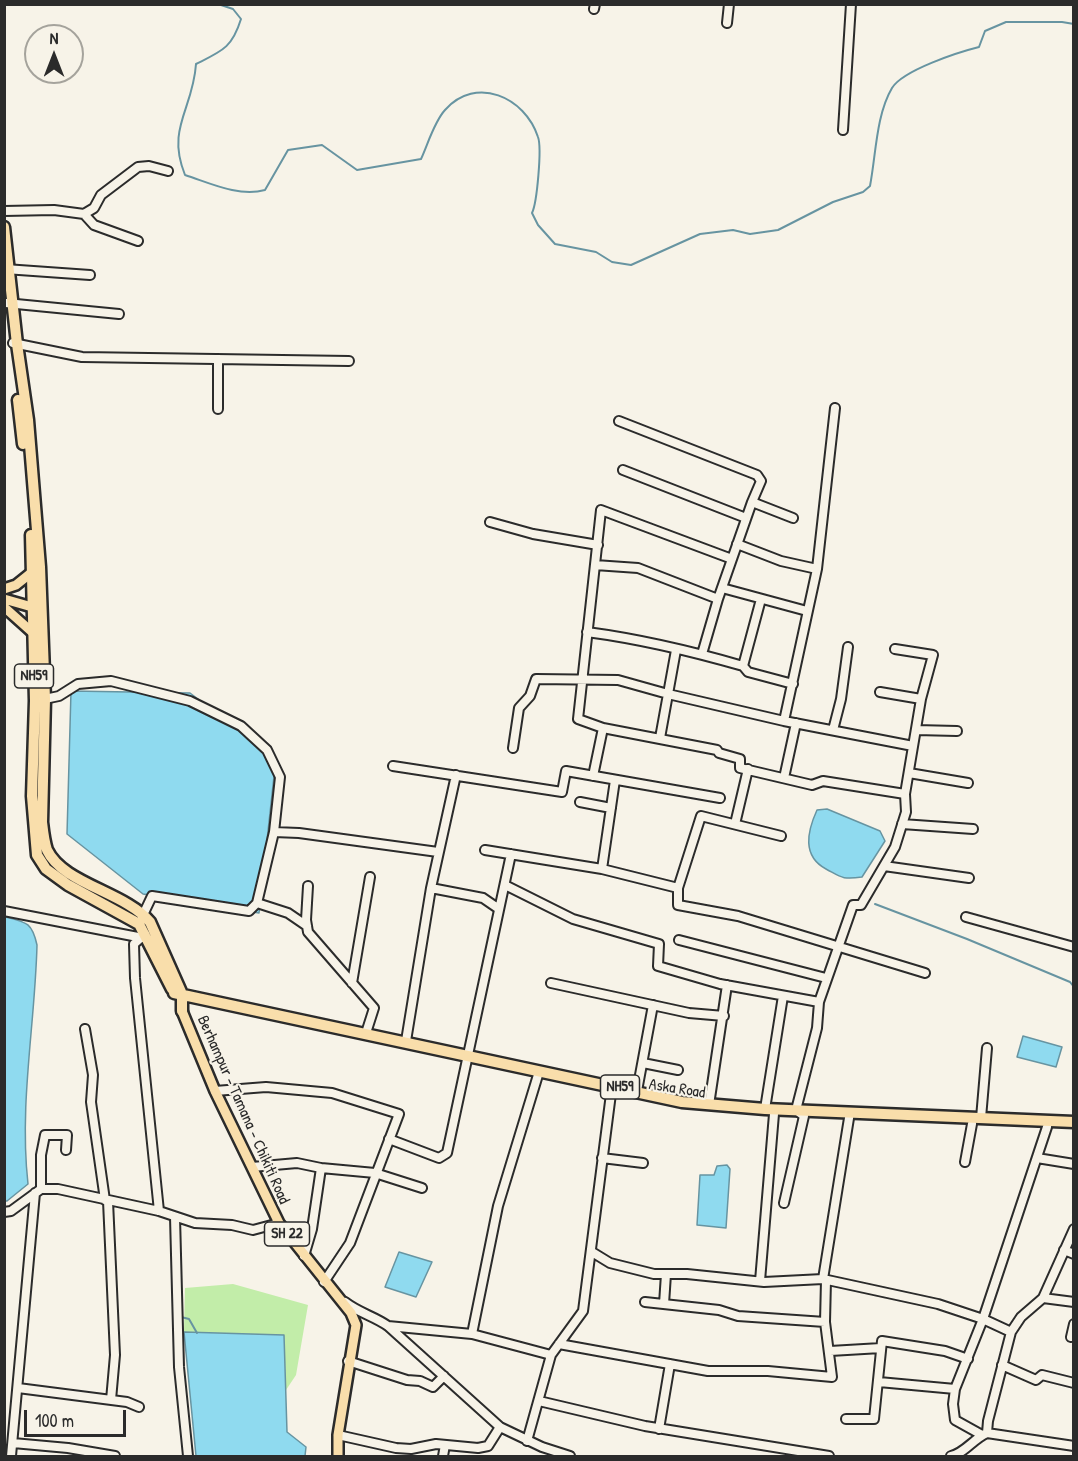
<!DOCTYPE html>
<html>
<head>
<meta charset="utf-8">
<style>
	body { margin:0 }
	#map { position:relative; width:1078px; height:1461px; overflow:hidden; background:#f7f3e8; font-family:"Patrick Hand",sans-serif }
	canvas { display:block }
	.frame { position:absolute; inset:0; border:6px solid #2b2b2b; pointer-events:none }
	.north { position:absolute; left:24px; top:24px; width:60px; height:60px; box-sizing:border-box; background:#f7f3e8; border:2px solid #a5a39c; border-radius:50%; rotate:0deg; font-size:16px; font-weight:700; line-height:24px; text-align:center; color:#2b2b2b }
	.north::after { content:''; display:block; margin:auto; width:21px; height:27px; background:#2b2b2b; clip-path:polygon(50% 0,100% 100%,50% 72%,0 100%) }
	.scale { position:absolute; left:24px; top:1410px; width:102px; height:27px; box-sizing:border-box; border:3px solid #2b2b2b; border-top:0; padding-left:8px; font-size:18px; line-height:21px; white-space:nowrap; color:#2b2b2b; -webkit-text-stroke:4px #f7f3e8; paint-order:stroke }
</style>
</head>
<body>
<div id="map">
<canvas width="1078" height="1461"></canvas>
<div class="frame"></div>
<div class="north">N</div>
<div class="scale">100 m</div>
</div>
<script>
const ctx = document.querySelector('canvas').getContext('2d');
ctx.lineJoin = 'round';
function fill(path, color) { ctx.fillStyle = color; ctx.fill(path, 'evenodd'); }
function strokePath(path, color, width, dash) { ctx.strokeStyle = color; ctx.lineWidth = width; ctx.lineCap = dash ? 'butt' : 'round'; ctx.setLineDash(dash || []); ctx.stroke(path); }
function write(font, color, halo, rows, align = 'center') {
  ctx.font = font + ' "Patrick Hand",sans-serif'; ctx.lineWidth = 4.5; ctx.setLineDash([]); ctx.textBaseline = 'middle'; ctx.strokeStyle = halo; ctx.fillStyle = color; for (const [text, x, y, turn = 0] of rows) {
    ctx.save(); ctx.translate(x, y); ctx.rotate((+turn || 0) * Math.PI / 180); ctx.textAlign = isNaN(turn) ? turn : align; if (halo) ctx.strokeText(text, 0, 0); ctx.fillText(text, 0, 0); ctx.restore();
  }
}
fill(new Path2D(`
	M233,1284L308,1305L296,1375L286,1390L284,1335L184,1332L185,1288Z`), '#c2eda9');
const water = new Path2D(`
	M71,691L190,693L276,758L259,913L143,894L67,834Z
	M827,809L880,831L885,841L862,877C842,880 841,877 826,869C802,856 807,832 817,810Z
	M5,917C26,922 32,922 37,945C35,1025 19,1104 28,1184L7,1201H4Z
	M1023,1036L1062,1047L1056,1067L1017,1057Z
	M727,1165L730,1169L726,1228L697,1225L700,1175H714L717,1166Z
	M399,1252L432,1262L416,1297L385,1287Z
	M184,1332L284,1335L287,1432L306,1447L305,1456H196Z`);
fill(water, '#8fdaef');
strokePath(water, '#6794a1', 1.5);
strokePath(new Path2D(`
	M218,4L233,9L241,19C232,48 222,51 196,64C193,110 166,128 185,175C210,183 238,197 265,190L288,150L322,145L357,170L421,159C428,144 434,122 445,110C476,75 525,97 538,137C542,148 537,203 532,213L538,225L555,244L596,252L612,262L631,265L700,234L733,230L750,234L778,230L833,202L863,192L870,186C876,155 876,115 892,88C903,70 959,52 979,47L985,31L1006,22H1062L1074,24
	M875,904L967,939L1070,982L1074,987
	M181,1317L189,1319L197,1333`), '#6794a1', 2);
const minor = new Path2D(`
	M594,9L595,4
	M727,23L729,4
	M843,130L851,4
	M4,211L54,210L84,214L94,208L101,195L138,167L149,166L168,171
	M84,214L94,225L138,241
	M5,269L90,275
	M6,303L119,314
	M13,343L82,357L349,361
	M218,359V409
	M619,421L757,475L761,481L752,502L793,518
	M623,470L746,518
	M490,522L533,534L598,545
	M737,544L781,561L817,569
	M732,559L601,510L578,719L603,728L717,750L719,753L740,759V768L812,785L823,781L905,794
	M595,565L638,568L718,599
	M722,588L807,611
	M587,632C640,639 691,651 743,666L748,672L793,684
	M702,654L718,599L752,502
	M743,666L761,599
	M880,692L921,699
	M40,700L59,696L78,684L111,681L190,701L241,726L267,750L280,777L274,832L257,903L249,911L152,896L142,917
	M784,721L817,569L835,408
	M833,730L841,699L848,647
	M916,730L957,731
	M660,738L676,650
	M513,748L519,708L530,696L536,679L618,680L668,694L784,721L913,746
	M393,766L562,792L566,771L720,798
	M909,773L968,783
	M593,776L603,728
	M784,778L796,723
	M580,802L611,808
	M735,824L748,769
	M902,824L973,829
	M274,832L299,833L438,852
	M485,850L602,869L678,888V905L738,916L925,973
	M884,866L969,878
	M602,869L615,780
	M505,885L573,919L659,944L658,966L720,984L819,1002
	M308,886L306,920L308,932L374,1008L366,1033
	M431,888L483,898L499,909
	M678,888L701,816L781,836
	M257,903L288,913L307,926
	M4,911L143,938
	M966,917L1074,947
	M145,934L134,944L135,978L159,1211
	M679,940L826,978
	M352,983L370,877
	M551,983L689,1013L724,1016
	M85,1029L93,1075L91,1102L105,1200
	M406,1041L431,888L456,775
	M643,1063L678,1070
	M215,1091L266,1087L332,1093L399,1114L350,1243L324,1282
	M637,1091L653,1005
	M709,1105L727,985
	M765,1109L783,996
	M981,1118L987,1048
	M389,1139L439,1158L447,1153L511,854
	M602,1158L643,1163
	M1037,1158L1074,1164
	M965,1162L972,1124
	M252,1167L297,1163L321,1168L375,1173L422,1188
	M41,1189V1155L45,1135H67L66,1150
	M108,1201L115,1355L111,1400
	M784,1203L804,1116L796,1110L817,1028L819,1002L853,905H861L895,847L906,812L905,794L921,699L933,655L895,649
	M4,1212L11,1211L41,1189H58L159,1211L195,1223L232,1225L253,1230L279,1223
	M175,1217L179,1367L188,1456
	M1064,1250L1074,1254
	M592,1252L610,1263L654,1274H687L764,1282L823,1279L938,1304L983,1319L1047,1127
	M304,1256L312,1229L321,1168
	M823,1279L850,1112
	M760,1281L774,1114
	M1043,1298L1074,1302
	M345,1302C359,1313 374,1316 388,1326L500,1427L542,1447L570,1456
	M645,1302L719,1310L738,1316L825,1322
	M664,1304L666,1274
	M388,1326L472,1334L551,1355
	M472,1334L498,1206L538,1075
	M1071,1337L1074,1324
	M559,1344L708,1371H768L832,1377L825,1322L826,1280
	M830,1351L881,1348
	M348,1361L407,1380L420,1381L433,1387L444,1376
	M1002,1365L1036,1380L1042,1375L1074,1383
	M879,1382L955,1389L983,1319L1011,1332
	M18,1388L127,1402L139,1407
	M955,1389L953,1404L955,1420L982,1435
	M539,1401L645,1426L829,1456
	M846,1419H874L882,1341L945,1351L968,1359
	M659,1429L670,1364
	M987,1433L988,1421L1011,1332L1021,1317L1043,1298L1074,1229
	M338,1435L396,1448L411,1449L436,1444L478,1448L488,1446L500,1427
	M527,1441L551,1355L583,1311L612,1086
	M13,1443L68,1448L115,1456
	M11,1456L35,1193
	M443,1456L445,1445
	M951,1456C965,1453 973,1439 987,1433L1074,1446`);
const major = new Path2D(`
	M4,589L16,585L31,573
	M4,599L39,609
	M4,607L32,632
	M182,1011L215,1091L279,1223L351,1313L356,1325L338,1435V1456`);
const highway = new Path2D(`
	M4,227L17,344L28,420L40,567L45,699L42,822C43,831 44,841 47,850C63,884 125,892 150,922L182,994V1011
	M18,400L23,444
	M31,535L35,701L32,796L37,855L46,869L68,885L139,924L172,989
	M174,993L682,1102L765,1109L1074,1122`);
strokePath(minor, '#2b2b2b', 12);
strokePath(major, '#2b2b2b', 14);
strokePath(highway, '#2b2b2b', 15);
strokePath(minor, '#f7f3e8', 8);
strokePath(major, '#f9deab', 9);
strokePath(highway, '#f9deab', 10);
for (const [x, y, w] of [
	[34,676,39],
	[620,1087,39],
	[287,1234,45]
]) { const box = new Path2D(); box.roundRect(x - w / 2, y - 12, w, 24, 4.5); ctx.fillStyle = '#f7f3e8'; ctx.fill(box); strokePath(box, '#2b2b2b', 1.5); }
write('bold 15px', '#2b2b2b', null, [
	["NH59",34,676],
	["NH59",620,1087],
	["SH 22",287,1234]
]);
write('16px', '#2b2b2b', '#f7f3e8', [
	["Aska Road",677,1089,9],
	["Berhampur - Tamana - Chikiti Road",243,1110,66]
]);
</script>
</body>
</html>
